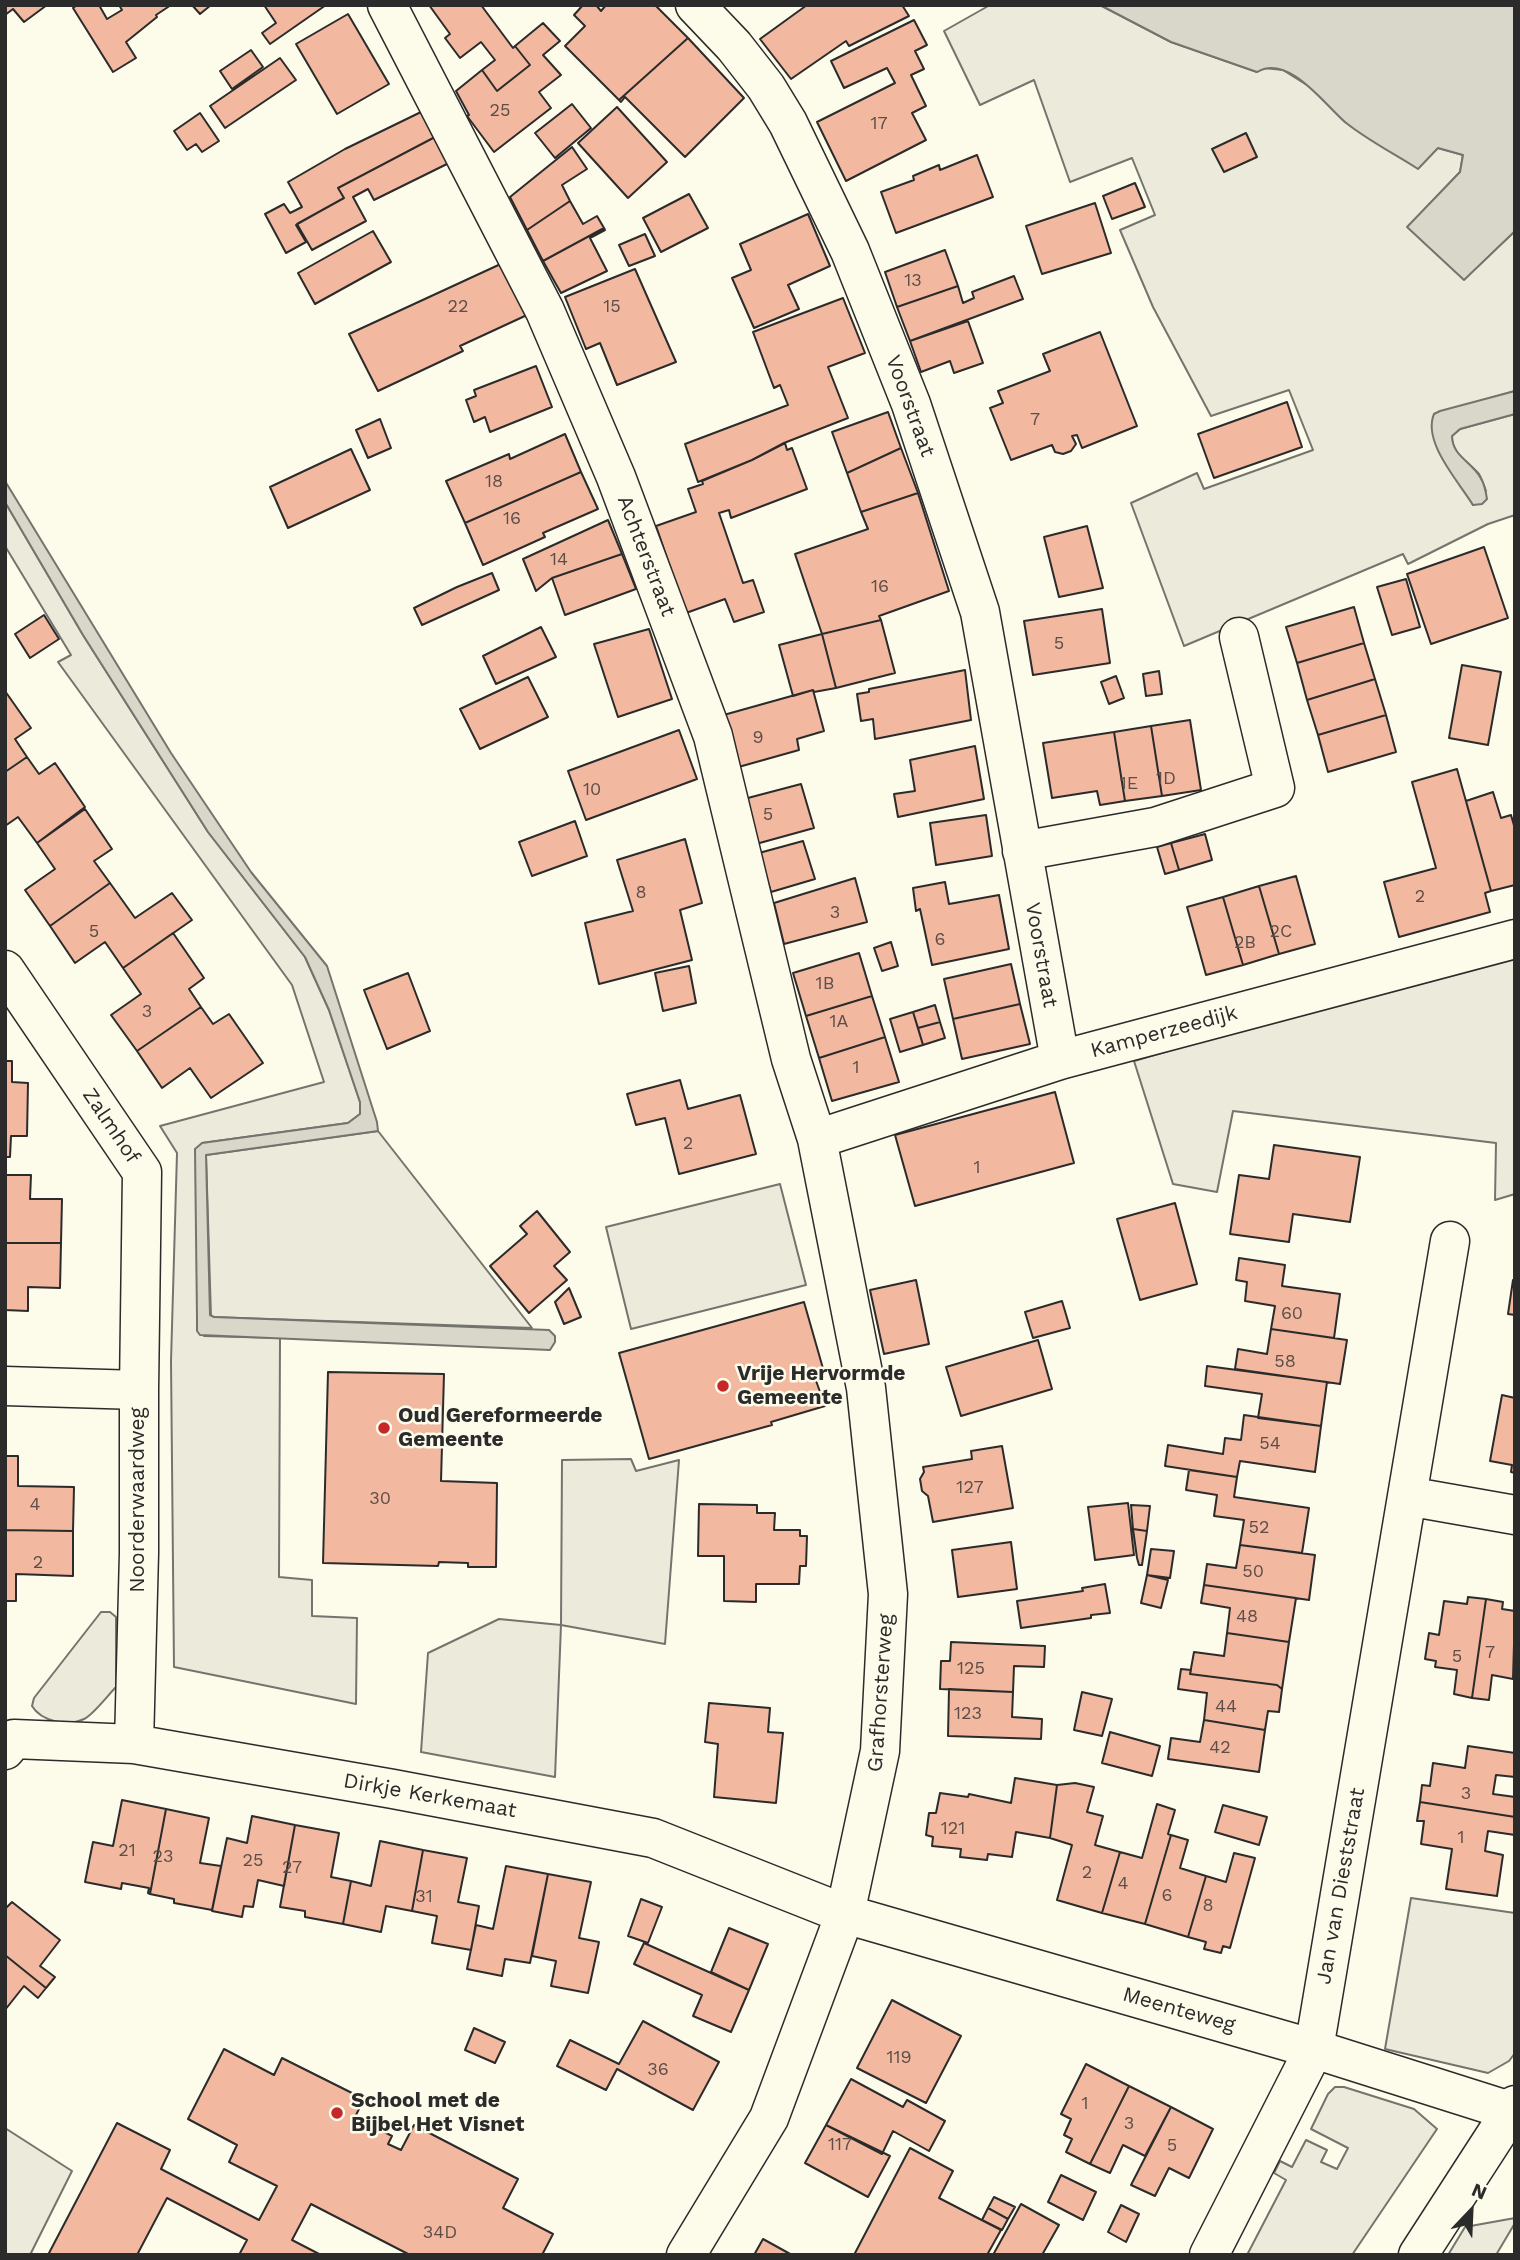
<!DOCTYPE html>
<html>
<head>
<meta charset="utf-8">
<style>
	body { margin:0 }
	#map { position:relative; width:1520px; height:2260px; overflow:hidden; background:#fdfbea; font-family:"Work Sans",sans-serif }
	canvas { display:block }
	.frame { position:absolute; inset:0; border:7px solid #2b2b2b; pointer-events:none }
	.north { position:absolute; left:1436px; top:2176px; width:70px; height:70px; -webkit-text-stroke:5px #fdfbea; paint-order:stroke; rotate:23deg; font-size:19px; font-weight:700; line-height:28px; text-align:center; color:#2b2b2b }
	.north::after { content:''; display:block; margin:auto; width:24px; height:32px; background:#2b2b2b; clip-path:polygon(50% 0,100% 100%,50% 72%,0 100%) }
</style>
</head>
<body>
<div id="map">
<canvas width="1520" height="2260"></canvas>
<div class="frame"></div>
<div class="north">N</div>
</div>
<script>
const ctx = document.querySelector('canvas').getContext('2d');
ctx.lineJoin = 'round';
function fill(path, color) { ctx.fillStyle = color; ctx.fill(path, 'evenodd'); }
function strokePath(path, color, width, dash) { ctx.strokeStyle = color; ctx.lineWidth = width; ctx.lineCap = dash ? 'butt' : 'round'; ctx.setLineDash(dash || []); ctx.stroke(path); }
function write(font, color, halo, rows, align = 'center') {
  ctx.font = font + ' "Work Sans",sans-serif'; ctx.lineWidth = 5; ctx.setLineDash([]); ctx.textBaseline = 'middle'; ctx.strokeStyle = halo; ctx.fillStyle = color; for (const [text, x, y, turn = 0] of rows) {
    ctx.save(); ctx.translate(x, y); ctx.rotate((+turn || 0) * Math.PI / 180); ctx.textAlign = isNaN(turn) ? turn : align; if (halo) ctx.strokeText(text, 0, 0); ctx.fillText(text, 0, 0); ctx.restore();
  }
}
const green = new Path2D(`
	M990,5H1100L1171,42L1257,72L1264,68L1283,70L1310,87L1345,122L1463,155L1460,172L1408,227L1464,279L1515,231V391L1434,414L1461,485L1473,505L1486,491C1484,486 1482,479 1479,474C1468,461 1452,455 1452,436L1460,429L1515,414V515L1488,524L1408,564L1403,554L1184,646L1131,503L1197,473L1204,489L1313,450L1289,390L1211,416L1153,307L1120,230L1155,215L1132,158L1070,182L1034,80L980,105L944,31Z
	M5,502L83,635L208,832L305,957L329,1010L360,1102V1114L348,1123L202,1143L204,1336L280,1338L279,1577L312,1580V1616L357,1618L356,1704L174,1667L171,1361L177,1153L160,1126L324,1082L292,985L58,662L71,655L5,546Z
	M1515,950V1194L1495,1200L1496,1143L1233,1111L1217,1192L1173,1184L1134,1061Z
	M378,1131L532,1328L211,1317L206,1155Z
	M101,1612H110L116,1617V1687C108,1695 93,1715 84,1719C67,1727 41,1721 32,1706L34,1698Z
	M499,1619L561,1625L555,1777L421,1752L428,1653Z
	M1411,1898L1515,1913V2053L1509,2061L1488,2073L1385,2049Z
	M1335,2087H1344L1414,2109L1437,2129L1352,2255H1247L1286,2180L1274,2173L1280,2161L1292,2167L1306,2140L1327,2150L1321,2162L1337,2169L1348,2148L1311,2129L1328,2094Z
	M5,2128L72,2171L30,2255H5Z
	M1515,2218V2223L1496,2255H1448L1465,2227Z`);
fill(green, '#ecebdb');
strokePath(green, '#74746e', 2);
const parking = new Path2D(`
	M780,1184L806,1285L631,1329L606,1227Z
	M631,1459L636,1471L679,1460L665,1644L561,1625L562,1460Z`);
fill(parking, '#eceadb');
strokePath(parking, '#74746e', 2);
const water = new Path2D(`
	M1100,5H1515V231L1464,280L1407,227L1460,172L1463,155L1438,148L1418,169C1395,154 1367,140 1345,122C1325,105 1288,53 1257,72L1171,42Z
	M1515,391V414L1460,429L1452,436C1452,456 1472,462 1480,477C1484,483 1486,492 1487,499L1482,504L1473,505C1459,482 1422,442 1434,414L1440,411Z
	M5,481L171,753L251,872L327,966L377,1122L378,1131L206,1155L210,1315L214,1317L549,1330L555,1336V1342L550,1350L200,1335L197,1331V1319L195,1149L202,1143L348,1123L360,1114V1102L329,1010L305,957L208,832L83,635L5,502Z`);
fill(water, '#d8d7c9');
strokePath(water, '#74746e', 2);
const building = new Path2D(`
	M5,5H47L24,22L13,9L5,15Z
	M77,5H99L107,19L122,10L119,5H171L156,15L157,17L126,42L136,58L113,72L73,8Z
	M192,5H211L200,14Z
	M264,5H326L270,44L262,33L276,23Z
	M429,5H481L513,48L515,46L530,65L497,91L482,70L495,60L481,42L460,58L445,38L450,34Z
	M583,5H596L601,11L606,5H655L688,38L619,100L565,46L585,26L574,15Z
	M807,5H902L909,16L849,46L846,41L791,79L760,39Z
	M348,14L389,84L337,114L296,44Z
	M914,20L927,45L915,51L924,69L911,75L926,106L912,113L926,140L846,181L817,122L895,83L887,68L844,88L831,61Z
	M543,23L560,41L543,55L561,75L539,92L551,108L494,152L467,116L469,115L456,91L482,70L497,91L530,65L515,46Z
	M688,38L744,98L685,157L625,97L621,102L619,100Z
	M251,50L263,67L232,89L220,71Z
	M280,58L296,80L225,128L210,106Z
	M572,104L591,128L555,158L535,133Z
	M617,107L667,162L628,198L578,143Z
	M421,112L435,137L338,188L344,198L296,225L306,242L286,253L265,214L284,204L290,213L302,207L288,182L345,149Z
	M200,113L219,141L202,152L196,144L187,150L174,131Z
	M1246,133L1257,157L1224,172L1212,149Z
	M435,137L449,163L374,200L368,189L353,197L366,221L312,250L297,224L344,198L338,188Z
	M572,147L587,169L562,185L570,201L527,230L510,197Z
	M977,155L993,197L896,233L881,192L914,180L913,176L939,165L940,170Z
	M1135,183L1145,207L1112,219L1103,196Z
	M689,194L708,228L661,252L643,218Z
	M570,201L583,224L597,216L604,228L543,261L527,230Z
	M1095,203L1111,253L1042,274L1026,226Z
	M808,214L830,266L788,285L799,309L754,328L732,278L751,270L740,244Z
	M604,228L605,230L590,238L607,271L561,293L543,261Z
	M373,231L391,262L315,304L298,273Z
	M645,234L655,256L629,266L619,245Z
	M945,250L958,286L897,307L885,272Z
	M505,262L527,315L460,346L463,351L378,391L349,334Z
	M635,269L676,362L617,385L600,343L586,349L565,297Z
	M1014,276L1023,299L910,341L897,307L958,286L963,303L974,298L972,292Z
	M843,298L865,353L828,367L848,418L784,443L752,460L698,482L685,444L788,405L780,385L774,388L753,332Z
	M968,321L983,363L954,373L950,361L921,372L910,341Z
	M1100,332L1137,426L1082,448L1077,435L1072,436L1076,444L1071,451L1063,454L1055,452L1052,445L1011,460L990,408L1003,403L998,391L1050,371L1043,354Z
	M536,366L552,407L490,432L485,417L474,422L466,400L476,396L474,390Z
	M1287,402L1302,447L1214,478L1198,434Z
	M888,412L901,448L847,473L832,432Z
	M380,419L391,448L368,458L356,430Z
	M565,434L581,472L465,523L446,481L509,454L510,459Z
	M785,443L787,450L792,448L807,489L731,518L729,510L719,513L743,583L753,580L764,612L734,622L725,599L686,613L656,526L696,512L688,489L703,484L702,481L752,460Z
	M901,448L918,493L861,512L847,473Z
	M351,449L370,490L288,528L270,487Z
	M581,472L598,509L543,533L545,537L483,565L465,523Z
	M918,493L949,591L879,616L881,620L822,634L795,554L868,529L861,512Z
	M608,520L622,554L552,578L536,591L523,559Z
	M1087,526L1103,588L1059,597L1044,537Z
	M1484,547L1508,618L1431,644L1407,574Z
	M622,554L636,589L565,615L552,578Z
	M492,573L499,590L422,625L414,608L457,587Z
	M1406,579L1420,627L1392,635L1377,587Z
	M1354,607L1364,643L1297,663L1286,627Z
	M1102,609L1110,663L1033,675L1024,621Z
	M44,615L59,639L30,658L15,634Z
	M881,620L895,673L836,688L822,634Z
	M541,627L556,657L496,684L483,656Z
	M649,629L672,699L618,717L594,644Z
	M822,634L836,688L814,692L813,690L793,696L779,645Z
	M1364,643L1375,679L1307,700L1297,663Z
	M1462,665L1501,672L1488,745L1449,738Z
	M965,670L971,720L875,739L873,719L861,721L857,694L869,692V689Z
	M1159,671L1162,694L1146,696L1143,674Z
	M1116,676L1124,698L1109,704L1101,682Z
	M528,677L548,717L480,749L460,709Z
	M1375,679L1386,715L1318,735L1307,700Z
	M813,690L824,731L797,739L799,750L735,768L720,716Z
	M5,691L31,728L15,739L27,757L5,772Z
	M1386,715L1396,752L1328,772L1318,735Z
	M1190,720L1201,790L1162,796L1151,726Z
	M1151,726L1162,796L1125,801L1114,732Z
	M679,730L697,779L586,820L568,771Z
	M1114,732L1125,801L1100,805L1097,791L1052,798L1043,743Z
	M975,746L984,799L898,817L894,794L915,791L910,760Z
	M27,757L39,774L55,763L85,807L37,843L18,817L5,826V772Z
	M1457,769L1491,891L1485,893L1490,912L1399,937L1384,882L1436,868L1412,782Z
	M801,784L814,828L756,844L744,799Z
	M1493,792L1501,818L1511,815L1515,829V885L1491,891L1466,801Z
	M85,809L112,849L94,861L110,883L50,926L25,890L55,869L37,843Z
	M986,815L992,856L936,865L930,823Z
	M575,821L587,856L532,876L519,842Z
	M1205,834L1212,860L1179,870L1171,843Z
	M685,839L702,903L680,910L692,960L599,984L585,923L633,911L617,860Z
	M803,841L815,879L771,892L759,853Z
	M1171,843L1179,870L1165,874L1157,847Z
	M1296,876L1315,944L1279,954L1259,886Z
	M855,878L867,922L784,944L774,903Z
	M945,882L949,904L999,895L1009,949L932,965L920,909L916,911L913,888Z
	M110,883L135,918L172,893L192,920L123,968L105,942L75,963L50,926Z
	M1259,886L1279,954L1243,965L1223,897Z
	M1223,897L1243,965L1206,975L1187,907Z
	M173,933L204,978L189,989L201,1007L137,1051L111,1015L141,994L123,968Z
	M891,942L898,966L882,971L874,948Z
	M859,953L872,996L806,1016L793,973Z
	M1011,964L1020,1004L953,1019L944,979Z
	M689,966L696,1003L663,1011L655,973Z
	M408,973L430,1031L387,1049L364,990Z
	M872,996L885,1037L819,1058L806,1016Z
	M1020,1004L1030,1044L962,1059L953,1019Z
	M935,1005L940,1022L918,1028L913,1012Z
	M201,1007L213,1024L229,1014L263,1063L211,1098L190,1068L162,1088L137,1051Z
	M913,1012L923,1045L900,1052L890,1019Z
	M940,1022L945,1038L923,1045L918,1028Z
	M885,1037L899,1082L832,1101L819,1058Z
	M5,1061H12V1082L28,1083L27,1136H11L10,1157H5Z
	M680,1080L688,1109L740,1095L756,1154L679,1174L665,1118L636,1125L627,1094Z
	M1055,1092L1074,1163L915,1206L895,1135Z
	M1274,1145L1360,1157L1350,1222L1293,1214L1289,1242L1230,1234L1239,1175L1269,1179Z
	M5,1175H31L30,1199H62L61,1243H5Z
	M1175,1203L1197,1284L1140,1300L1117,1219Z
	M537,1211L570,1252L554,1266L567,1280L529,1313L490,1266L527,1234L520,1226Z
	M5,1243H61L60,1288L28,1287V1311L5,1310Z
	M1239,1258L1285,1265L1282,1286L1340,1294L1334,1338L1271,1329L1275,1306L1245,1301L1247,1282L1236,1280Z
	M916,1280L929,1344L884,1354L870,1290Z
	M1513,1280H1515V1315L1508,1314Z
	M569,1288L581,1317L564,1324L555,1302Z
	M1062,1301L1070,1328L1033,1338L1025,1312Z
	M804,1302L824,1372L814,1375L825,1406L771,1422L772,1425L649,1459L619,1353Z
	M1271,1329L1347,1340L1340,1384L1235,1369L1238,1349L1267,1354Z
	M1038,1340L1052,1389L961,1416L946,1367Z
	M1207,1366L1327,1382L1321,1426L1258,1418L1262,1394L1205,1386Z
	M328,1372L444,1374L441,1481L497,1483L496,1567H468V1563L439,1562L438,1566L323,1563Z
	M1502,1395L1515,1398V1473L1511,1472L1512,1465L1490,1461Z
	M1244,1415L1321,1426L1315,1472L1240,1461L1237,1477L1165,1466L1168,1445L1223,1454L1225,1438L1241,1440Z
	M1002,1446L1013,1508L933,1522L928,1496L922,1491L920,1479L924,1472L923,1467L972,1459L971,1451Z
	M5,1456H18V1486L74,1487L73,1531L5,1530Z
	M1189,1470L1237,1477L1234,1497L1309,1508L1302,1553L1240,1545L1244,1520L1214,1516L1217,1495L1186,1490Z
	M1128,1503L1134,1555L1095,1560L1088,1507Z
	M699,1504L757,1505V1513H775L774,1530H800V1536H807L806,1566H800L799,1584H756V1602L724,1601V1556H698Z
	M1131,1505L1150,1506L1147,1531L1133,1529Z
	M1133,1529L1147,1531L1142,1565H1139L1137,1558Z
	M5,1530L73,1531V1576L16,1574V1601H5Z
	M1011,1542L1017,1589L958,1597L952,1550Z
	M1240,1545L1315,1555L1309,1600L1204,1585L1207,1564L1236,1568Z
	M1151,1549L1174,1551L1170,1578L1147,1575Z
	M1147,1575L1168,1580L1161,1608L1141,1603Z
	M1105,1584L1110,1613L1091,1615V1618L1021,1628L1017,1601L1083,1591L1082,1588Z
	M1204,1585L1296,1598L1289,1642L1227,1633L1230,1608L1201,1603Z
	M1468,1597L1486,1599L1472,1698L1454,1694L1457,1670L1435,1667L1436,1661L1425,1659L1429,1633L1439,1635L1444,1601L1467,1604Z
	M1486,1599L1503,1602L1502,1609L1515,1611L1513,1679L1492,1675L1489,1700L1472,1698Z
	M1227,1633L1289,1642L1282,1689L1277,1685L1190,1674L1194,1652L1224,1656Z
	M951,1642L1045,1646L1044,1667L1014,1666L1013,1692L940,1689L941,1661H950Z
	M1181,1669L1191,1670L1190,1674L1277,1685L1282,1689L1279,1712L1268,1711L1265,1730L1204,1720L1207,1693L1178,1689Z
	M949,1689L1013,1692L1012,1717L1042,1719L1041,1739L948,1736Z
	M1082,1692L1112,1699L1102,1736L1074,1730Z
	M709,1703L770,1708L768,1732L783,1733L776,1803L714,1797L718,1744L705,1742Z
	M1204,1720L1265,1730L1259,1772L1168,1759L1171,1738L1200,1742Z
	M1110,1732L1160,1746L1152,1776L1102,1763Z
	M1468,1746L1515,1753V1777L1496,1775L1493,1794L1515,1797V1817L1420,1802L1422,1785L1430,1786L1433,1763L1465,1768Z
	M1015,1778L1057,1785L1050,1838L1016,1832L1012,1857L988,1854L987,1860L960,1857L961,1849L932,1846L933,1837L926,1835L929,1813H936L940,1793L968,1797L969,1794L1011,1803Z
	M1075,1783L1094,1787L1087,1812L1103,1816L1095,1845L1120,1852L1102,1913L1057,1900L1072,1845L1050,1838L1057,1785Z
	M122,1800L166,1809L150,1894L148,1893L149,1888L122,1883L121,1889L85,1882L93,1842L113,1846Z
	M1420,1802L1515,1817V1835L1488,1831L1485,1851L1503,1855L1497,1896L1446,1889L1452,1849L1421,1844L1424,1821H1417Z
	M1157,1804L1175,1810L1168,1834L1171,1835L1145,1924L1102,1913L1120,1852L1142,1858Z
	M1223,1805L1267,1817L1259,1845L1215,1832Z
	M166,1809L209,1818L200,1863L221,1866L212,1910L174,1903V1899L150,1894Z
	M252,1816L295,1825L284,1886L258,1880L253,1907L244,1906L242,1917L212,1911L227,1838L247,1843Z
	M295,1825L339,1833L331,1877L351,1881L343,1924L305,1917V1911L280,1907Z
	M1171,1835L1188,1840L1180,1868L1206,1876L1188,1937L1145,1924Z
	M380,1841L423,1850L412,1911L386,1906L381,1932L343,1924L351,1881L371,1886Z
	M423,1850L467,1858L458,1902L479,1906L471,1950L432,1943L437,1916L412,1911Z
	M1234,1853L1255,1858L1230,1948L1223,1946L1221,1953L1204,1949L1206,1942L1188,1937L1206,1876L1226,1882Z
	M506,1866L548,1874L530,1963L505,1959L502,1976L467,1969L476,1925L493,1929Z
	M548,1874L591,1882L579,1938L599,1942L588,1993L551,1986L556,1961L532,1956Z
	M641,1899L662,1907L648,1943L628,1936Z
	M12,1902L60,1940L40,1966L55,1977L46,1988L5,1955V1909Z
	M729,1928L768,1944L749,1990L711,1972Z
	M644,1943L749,1990L731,2032L693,2016L702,1995L634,1964Z
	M5,1955L46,1988L38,1998L24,1986L5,2010Z
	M892,2000L961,2036L926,2103L857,2068Z
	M643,2021L719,2062L693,2110L617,2069L606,2090L557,2066L570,2040L619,2064Z
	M474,2028L505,2042L495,2063L465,2050Z
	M224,2049L274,2075L282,2058L364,2099L355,2117L392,2136L388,2144L401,2150L414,2125L518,2179L503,2208L553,2234L542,2255H410L311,2204L292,2240L321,2255H239L247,2240L167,2198L137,2255H48L117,2123L170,2150L161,2169L259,2220L277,2186L229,2162L237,2145L188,2119Z
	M1086,2064L1129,2086L1090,2164L1066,2152L1072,2139L1064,2135L1071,2119L1061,2114Z
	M851,2079L903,2107L907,2100L945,2121L929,2151L893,2131L882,2154L826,2125Z
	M1129,2086L1171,2107L1145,2156L1123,2145L1110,2173L1090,2164Z
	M1171,2107L1213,2129L1189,2178L1169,2168L1155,2196L1131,2185Z
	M826,2125L890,2156L868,2197L805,2163Z
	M910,2148L953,2171L939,2198L1001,2230L987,2255H854Z
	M1061,2175L1096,2192L1083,2220L1048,2202Z
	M994,2197L1015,2207L1008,2219L988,2208Z
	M1021,2204L1059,2225L1042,2255H993Z
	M1121,2205L1139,2214L1126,2242L1108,2232Z
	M988,2208L1008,2219L1002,2230L982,2220Z
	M763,2239L792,2255H754Z`);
fill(building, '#f2b8a0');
strokePath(building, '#2b2b2b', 2);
const minor = new Path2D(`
	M387,5L545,311L616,477L713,736L791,1059L817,1139L866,1388L888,1594L880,1751L845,1914L769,2118L686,2255
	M695,5L734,46L766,87L788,123L850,251L911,404L980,612L1060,1060
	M1022,851L1155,827L1275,788L1239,637
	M5,970L142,1172L139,1390
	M817,1139L1060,1060L1515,939
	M5,1386L139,1390V1553L134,1744
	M1407,1496L1515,1515
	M5,1750L14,1739L134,1744L393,1789L653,1838L845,1914L1314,2049L1510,2111
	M1209,2255L1314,2049L1450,1241`);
const secondary = new Path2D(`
	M1418,2255L1515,2105`);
strokePath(minor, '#2b2b2b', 41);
strokePath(secondary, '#2b2b2b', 41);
strokePath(minor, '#fdfbea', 38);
strokePath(secondary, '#fdfbea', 38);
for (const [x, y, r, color] of [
	[723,1386,7,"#c62828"],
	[384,1428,7,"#c62828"],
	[337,2113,7,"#c62828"]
]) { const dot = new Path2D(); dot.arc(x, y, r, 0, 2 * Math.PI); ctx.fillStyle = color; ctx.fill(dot); strokePath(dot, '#fdfbea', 2.5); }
write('18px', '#5d4e48', null, [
	["25",500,111],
	["17",879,124],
	["13",913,281],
	["22",458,307],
	["15",612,307],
	["7",1035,420],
	["18",494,482],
	["16",512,519],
	["14",559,560],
	["16",880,587],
	["5",1059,644],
	["9",758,738],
	["1D",1166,779],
	["1E",1129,784],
	["10",592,790],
	["5",768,815],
	["8",641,893],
	["2",1420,897],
	["3",835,913],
	["5",94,932],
	["2C",1281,932],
	["6",940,940],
	["2B",1245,943],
	["1B",825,984],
	["3",147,1012],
	["1A",839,1022],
	["1",856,1068],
	["2",688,1144],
	["1",977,1168],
	["60",1292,1314],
	["58",1285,1362],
	["54",1270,1444],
	["127",970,1488],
	["30",380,1499],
	["4",35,1505],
	["52",1259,1528],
	["2",38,1563],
	["50",1253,1572],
	["48",1247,1617],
	["7",1490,1653],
	["5",1457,1657],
	["125",971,1669],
	["44",1226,1707],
	["123",968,1714],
	["42",1220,1748],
	["3",1466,1794],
	["121",953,1829],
	["1",1461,1838],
	["21",127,1851],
	["23",163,1857],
	["25",253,1861],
	["27",292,1868],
	["2",1087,1873],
	["4",1123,1884],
	["6",1167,1896],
	["31",424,1897],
	["8",1208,1906],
	["119",899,2058],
	["36",658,2070],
	["1",1085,2104],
	["3",1129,2124],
	["117",840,2145],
	["5",1172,2146],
	["34D",440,2233]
]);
write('21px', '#2b2b2b', '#fdfbea', [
	["Voorstraat",910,406,70],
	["Achterstraat",646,556,69],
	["Voorstraat",1041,955,80],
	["Kamperzeedijk",1164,1032,-15],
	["Zalmhof",111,1126,56],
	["Noorderwaardweg",138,1500,-90],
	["Grafhorsterweg",881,1693,-86],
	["Dirkje Kerkemaat",430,1796,10],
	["Jan van Dieststraat",1341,1886,-80],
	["Meenteweg",1179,2010,16]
]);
write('bold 21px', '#2b2b2b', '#fdfbea', [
	["Vrije Hervormde",737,1374],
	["Gemeente",737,1398],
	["Oud Gereformeerde",398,1416],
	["Gemeente",398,1440],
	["School met de",351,2101],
	["Bijbel Het Visnet",351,2125]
], 'left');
</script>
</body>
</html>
